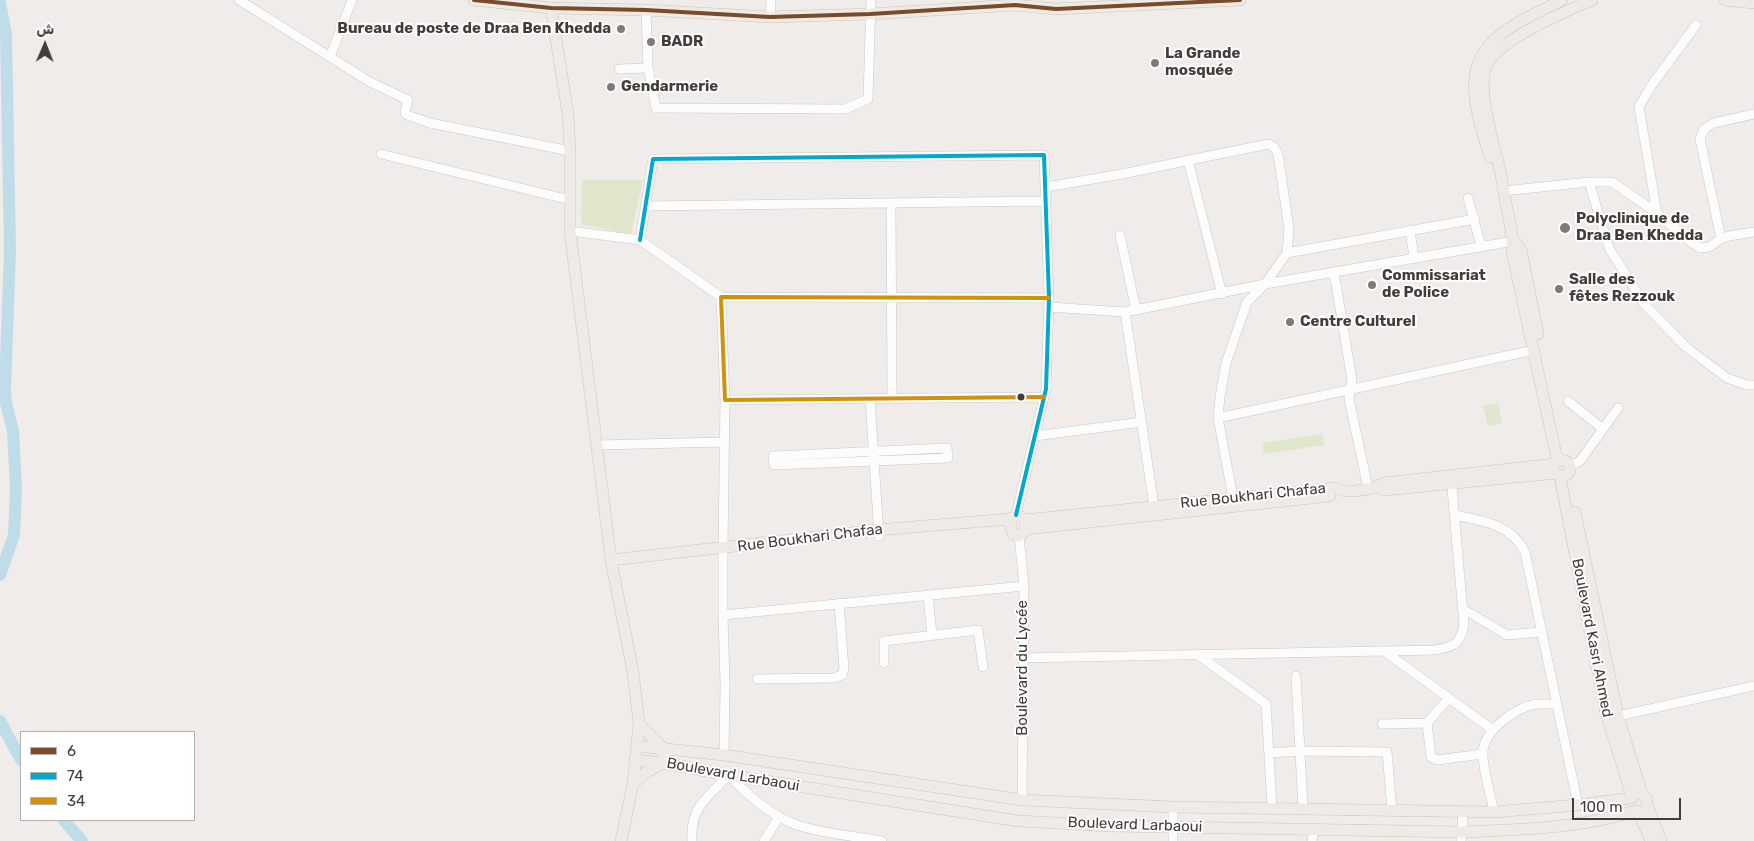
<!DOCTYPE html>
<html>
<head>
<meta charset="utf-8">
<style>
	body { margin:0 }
	#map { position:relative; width:1754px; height:841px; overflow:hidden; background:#efece9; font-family:Rubik,"Noto Sans Arabic",sans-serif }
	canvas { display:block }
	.legend { position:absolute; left:20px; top:731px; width:175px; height:90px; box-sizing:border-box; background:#fff; border:1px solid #b4b1af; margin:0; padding:6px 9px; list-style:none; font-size:15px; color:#433d37 }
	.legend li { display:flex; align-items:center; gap:10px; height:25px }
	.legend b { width:25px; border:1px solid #b4b1af }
	.north { position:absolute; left:20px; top:20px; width:50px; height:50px; -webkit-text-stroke:4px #fff; paint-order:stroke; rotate:1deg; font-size:14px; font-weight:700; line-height:20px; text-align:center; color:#433d37 }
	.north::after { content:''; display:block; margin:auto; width:18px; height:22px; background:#433d37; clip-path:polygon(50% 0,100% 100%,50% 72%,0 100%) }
	.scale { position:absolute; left:1572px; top:798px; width:109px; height:22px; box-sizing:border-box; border:2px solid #433d37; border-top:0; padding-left:6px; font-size:15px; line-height:18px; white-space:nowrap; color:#433d37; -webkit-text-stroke:4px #fff; paint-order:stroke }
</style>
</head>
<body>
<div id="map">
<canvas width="1754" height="841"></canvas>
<ul class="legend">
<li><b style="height:6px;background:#7a4b2a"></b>6</li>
<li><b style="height:6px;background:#00a9ce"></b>74</li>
<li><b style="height:6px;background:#d3910b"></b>34</li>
</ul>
<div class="north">ش</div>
<div class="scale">100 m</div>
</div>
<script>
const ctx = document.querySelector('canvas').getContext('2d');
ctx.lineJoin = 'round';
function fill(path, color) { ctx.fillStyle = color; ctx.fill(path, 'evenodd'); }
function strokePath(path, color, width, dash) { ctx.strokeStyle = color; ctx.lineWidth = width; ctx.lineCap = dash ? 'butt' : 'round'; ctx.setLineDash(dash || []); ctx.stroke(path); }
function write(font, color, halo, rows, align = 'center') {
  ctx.font = font + ' Rubik,sans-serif'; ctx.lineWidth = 4; ctx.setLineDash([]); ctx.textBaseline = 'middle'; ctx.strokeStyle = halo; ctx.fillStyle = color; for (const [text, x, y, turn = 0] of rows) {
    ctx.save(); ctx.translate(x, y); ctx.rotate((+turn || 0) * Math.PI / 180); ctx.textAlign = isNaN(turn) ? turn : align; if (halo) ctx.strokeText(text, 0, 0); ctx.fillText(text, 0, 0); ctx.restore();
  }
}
fill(new Path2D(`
	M582,180H643L631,234L581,224Z
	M1498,403L1502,423L1488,426L1483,406Z
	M1322,434L1324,445L1264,454L1262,443Z`), '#e0e6cc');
strokePath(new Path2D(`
	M0,3L6,34L10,251L5,389L6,403L13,431L16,489L14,535L0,575
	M0,721L21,760
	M64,820L82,841`), '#bfdde8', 12);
const minor = new Path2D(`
	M239,0L370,82L408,100L405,112L407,115L430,123L570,151
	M770,17L771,0
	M330,57L352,0
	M648,68L656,108L845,109L868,99L871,0
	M619,69L648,68L646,10
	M381,154L570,200
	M1188,160L1222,294
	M1589,182L1609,248L1645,305L1686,347L1727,378L1747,385H1754
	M1046,187L1122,174L1268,144L1274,147L1278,154L1289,229L1287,253L1265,284L1125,312L1049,307
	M1503,191L1589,182H1612L1657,213L1692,243L1701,248L1709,247L1721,239L1729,236L1754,232
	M1468,198L1481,246
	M891,203L892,398
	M646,206L1046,201
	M1657,213L1639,107L1651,86L1696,25
	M1410,230L1414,258
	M570,231L640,240L721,297
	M1120,235L1136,310
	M1721,239L1700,139L1704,129L1714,123L1754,114
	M640,240L653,159L1044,155L1049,298L1046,389L1016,515
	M1287,253L1475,219
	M1334,272L1352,380L1349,399L1368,488
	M1125,312L1154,506
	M1044,397L725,400L721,297L1049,298
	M870,399L879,536
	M1568,401L1603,429
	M1218,418L1534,350
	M1035,436L1142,422
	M597,445L724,442
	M947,448L948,458L774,465L773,456Z
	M1570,466L1580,461L1618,408
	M1234,503L1218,418L1220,397L1226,363L1247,302L1265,284L1514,241
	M1454,515C1482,520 1512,525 1525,552L1578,805
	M1019,536L1024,586L1022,800
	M928,595L932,635
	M1463,609L1507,635L1541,632
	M723,615L1024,586
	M1384,651L1493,730
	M1197,654L1266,704L1272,808
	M1022,658L1435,650C1454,647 1460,644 1464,625L1451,477
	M884,663V641L978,630L983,667
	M1296,676L1303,809
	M757,679L834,678L842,675L844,669L839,603
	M1618,716L1754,686
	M1427,723L1431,757L1437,760L1483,754
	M1382,724L1427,723L1449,698
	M1270,753L1300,751L1387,752L1392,810
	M724,755L725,684L723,615V548L725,400
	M1494,812C1491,796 1482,767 1483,752C1484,730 1516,707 1537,704C1543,704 1550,704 1557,704
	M692,841C690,805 708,799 728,775C748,795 771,816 797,825C824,834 854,836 882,841
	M764,841L779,817
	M1173,841V807
	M1312,841L1314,830
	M1461,841L1463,812`);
const major = new Path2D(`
	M474,0L551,8L646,10L770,17L870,14L1015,5L1056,9L1240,0
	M1725,0L1754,3
	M551,8L568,114L570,151V231L611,560L633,672L639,724L633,784L621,841
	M1490,157C1484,138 1477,118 1475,97C1468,38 1519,23 1562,0
	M1514,241L1521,250L1538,334
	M1557,459L1512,252C1514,232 1507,213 1504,192C1502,185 1502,177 1500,170C1494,144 1478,94 1485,69C1493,41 1565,12 1592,0
	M1554 468a8 8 0 1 1 16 0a8 8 0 1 1-16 0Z
	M1560,477L1606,713L1632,797
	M1377,487L1385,490L1556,473
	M1575,512L1618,716L1642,794
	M1025,520L1335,488C1347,494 1372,490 1384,483L1555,464
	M1026,529L1330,496
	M611,560L877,530L1009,519C1016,516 1019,514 1025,520C1026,528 1026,532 1019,536L1013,534L1009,519
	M637,746L724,755L1022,800L1173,807L1494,812L1578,805L1632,798
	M635,760L663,763L728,775L1018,821L1112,826L1462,832C1520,830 1581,828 1636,811
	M633,784L647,772L663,763L664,749L639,724
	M1636,794H1642L1647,799V804L1661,841
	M1638,811L1651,841`);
strokePath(minor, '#cbc8c6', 10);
strokePath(major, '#cfc5b9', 12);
strokePath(minor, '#fdfcfc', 9);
strokePath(major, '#efeae5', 11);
strokePath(new Path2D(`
	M474,0L551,8L646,10L770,17L870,14L1015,5L1056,9L1240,0`), '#7a4b2a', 4);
strokePath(new Path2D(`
	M640,240L653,159L1044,155L1049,298L1046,389L1016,515`), '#00a9ce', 4);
strokePath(new Path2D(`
	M1044,397L725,400L721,297L1049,298`), '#d3910b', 4);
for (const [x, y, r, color] of [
	[621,29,5,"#7f7a75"],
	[651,42,5,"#7f7a75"],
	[1155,63,5,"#7f7a75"],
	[611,87,5,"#7f7a75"],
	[1565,228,6,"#7f7a75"],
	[1372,285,5,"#7f7a75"],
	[1559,289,5,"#7f7a75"],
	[1290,322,5,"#7f7a75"],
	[1021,397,4.5,"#433d37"]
]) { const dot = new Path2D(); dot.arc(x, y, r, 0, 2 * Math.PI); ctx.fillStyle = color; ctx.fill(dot); strokePath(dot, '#fff', 2); }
write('bold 15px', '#433d37', '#fff', [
	["Bureau de poste de Draa Ben Khedda",611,29,"right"],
	["BADR",661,42],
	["La Grande",1165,54],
	["mosquée",1165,71],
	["Gendarmerie",621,87],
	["Polyclinique de",1576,219],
	["Draa Ben Khedda",1576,236],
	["Commissariat",1382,276],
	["de Police",1382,293],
	["Salle des",1569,280],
	["fêtes Rezzouk",1569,297],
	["Centre Culturel",1300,322]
], 'left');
write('15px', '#433d37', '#fff', [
	["Rue Boukhari Chafaa",1253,496,-6],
	["Rue Boukhari Chafaa",810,538,-7],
	["Boulevard Kasri Ahmed",1592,638,79],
	["Boulevard du Lycée",1023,668,-90],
	["Boulevard Larbaoui",733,775,10],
	["Boulevard Larbaoui",1135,825,2]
]);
</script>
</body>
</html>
